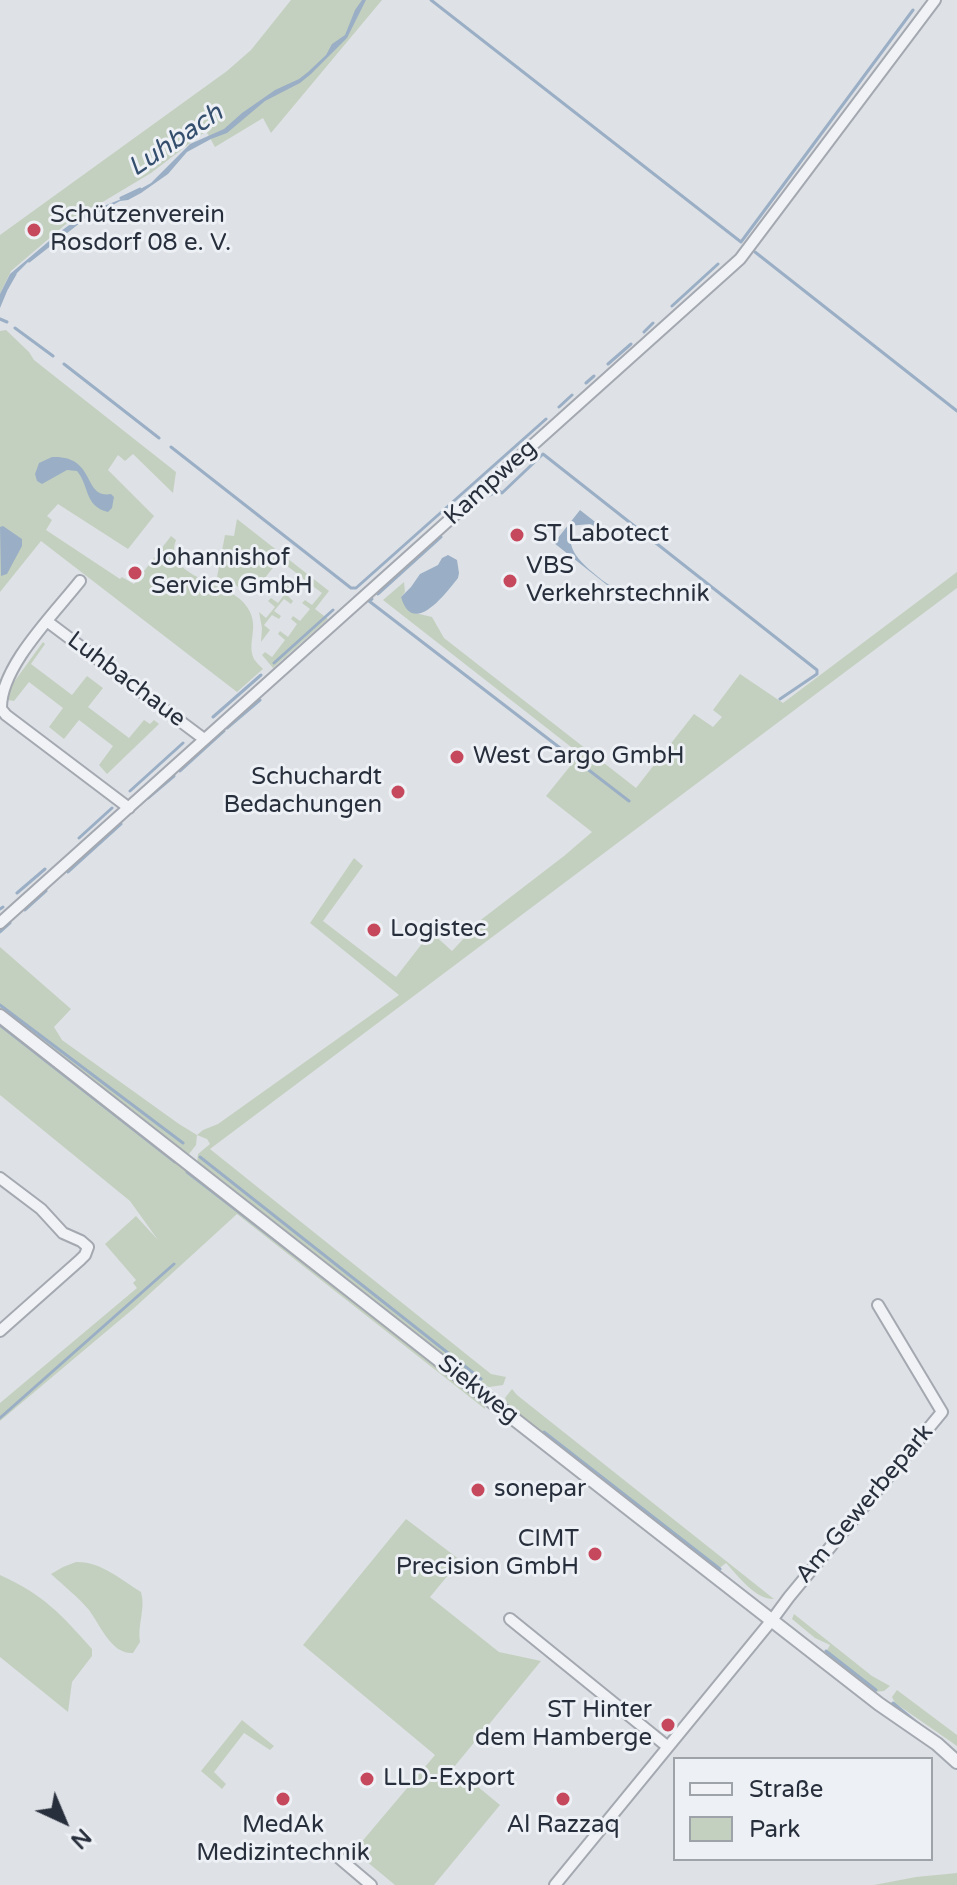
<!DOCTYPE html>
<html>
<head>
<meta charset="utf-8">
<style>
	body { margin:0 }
	#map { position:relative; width:957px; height:1885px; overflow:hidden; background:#dee1e6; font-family:"Varela Round",sans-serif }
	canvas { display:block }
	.legend { position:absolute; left:673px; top:1757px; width:260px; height:104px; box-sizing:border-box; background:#edf0f4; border:2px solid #9ea3aa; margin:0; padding:10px 14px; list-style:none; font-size:24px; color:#282f3c }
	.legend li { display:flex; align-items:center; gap:16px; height:40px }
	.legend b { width:40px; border:2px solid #9ea3aa }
	.north { position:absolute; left:24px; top:1781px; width:80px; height:80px; -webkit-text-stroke:6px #edf0f4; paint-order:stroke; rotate:136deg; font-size:22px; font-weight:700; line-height:32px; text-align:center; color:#282f3c }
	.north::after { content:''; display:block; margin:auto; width:28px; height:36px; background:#282f3c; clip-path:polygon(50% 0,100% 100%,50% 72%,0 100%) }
</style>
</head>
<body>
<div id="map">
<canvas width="957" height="1885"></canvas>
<ul class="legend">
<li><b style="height:10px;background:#f0f2f5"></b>Straße</li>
<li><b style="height:22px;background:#c4d0bf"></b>Park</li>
</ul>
<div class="north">N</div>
</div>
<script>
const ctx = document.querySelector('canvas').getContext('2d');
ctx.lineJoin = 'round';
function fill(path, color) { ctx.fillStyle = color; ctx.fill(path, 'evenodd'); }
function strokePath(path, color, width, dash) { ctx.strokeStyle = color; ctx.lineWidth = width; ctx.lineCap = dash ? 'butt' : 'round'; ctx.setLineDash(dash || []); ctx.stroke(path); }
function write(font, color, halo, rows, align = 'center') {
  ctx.font = font + ' "Varela Round",sans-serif'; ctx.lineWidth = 6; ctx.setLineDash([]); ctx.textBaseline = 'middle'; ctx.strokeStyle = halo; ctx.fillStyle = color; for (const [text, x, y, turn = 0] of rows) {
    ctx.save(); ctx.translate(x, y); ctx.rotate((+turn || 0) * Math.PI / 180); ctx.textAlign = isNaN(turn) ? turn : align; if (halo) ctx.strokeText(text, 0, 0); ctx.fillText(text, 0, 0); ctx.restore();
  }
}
fill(new Path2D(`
	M291,0H382L271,133L263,118L215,147L206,131L151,173L66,224L11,271L0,294V235L227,71L251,50Z
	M6,330L29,352L34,360L176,472L173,493L133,454L125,461L118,455L108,470L154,516L128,549L58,504L47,516L52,520L46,530L120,579L122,577L134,584L171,536L176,540C163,575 221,582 240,599C265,622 245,640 254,659C256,662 261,667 263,669L237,692L41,541L0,592V331Z
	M237,519L329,591L315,609L328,619L273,668L262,655L265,652L272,657L285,640L278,634L280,631L288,637L297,624L291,619L293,616L300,621L310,609L302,603L305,600L312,605L322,593L301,577L299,580L305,585L303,588L296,583L287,595L293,601L291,604L284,599L274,611L281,616L279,619L272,615L264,625L270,630L261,642L262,628L259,612L266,618L275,607L268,601L271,598L278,603L287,591L280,585L283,582L290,587L299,575L279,560L254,592L246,594L237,586L217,577L225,535L234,536Z
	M957,572V588L210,1149L491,1374L506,1377L503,1385L489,1387L476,1381L197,1163L198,1154L210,1144L207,1139L197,1135L196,1145L189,1154H185L0,1010V947L71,1009L54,1027L62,1040L179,1124L197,1135L203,1130L218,1124L399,995L310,923L354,858L363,866L323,921L396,977L431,932L452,951L482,919L564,856L592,832L546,796L580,754L383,600L404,582L405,592L401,597L415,613L432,617L444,638L636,788L694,714L713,727L722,717L713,710L740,674L783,703Z
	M43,642L45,644L31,664L72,695L87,676L103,688L88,707L129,738L144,720L150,724L154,720L159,724L107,774L99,765L113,746L79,720L64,739L49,727L63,708L29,682L14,701L8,700L11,686Z
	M0,1023L485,1401V1409L237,1214L133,1309L0,1421V1403L137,1288L133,1283L136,1280L105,1244L136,1216L158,1240L130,1201L0,1095Z
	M512,1389L517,1395L774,1599C756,1600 738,1576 726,1563L721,1567L714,1568L513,1410L508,1405L505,1398Z
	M406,1519L468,1566L462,1574L454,1568L430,1597L499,1652L541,1661L454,1767L500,1805L434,1885H395L354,1851L435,1755L303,1645Z
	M76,1562C100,1561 122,1580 141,1592C146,1609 137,1625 140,1642L133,1653C112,1655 100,1625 89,1610C78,1597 64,1586 51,1574L63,1567Z
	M0,1575C44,1595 61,1614 92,1649V1656L72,1682L68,1712L0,1657Z
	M794,1614L872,1676L890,1686L884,1691L874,1692L825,1655L824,1652L827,1650L830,1645L815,1638L792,1619Z
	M897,1690L957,1735V1746L895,1703L892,1697Z
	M242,1720L274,1746L270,1750L244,1733L214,1772L226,1784L222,1789L201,1771Z
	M957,1873V1885H874L916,1877Z`), '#c4d0bf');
fill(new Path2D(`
	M362,0H366L347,38L311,74L300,83L265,101L227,133L211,139L187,152L168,174L141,193L128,200L120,201L102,211L91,214L65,232L33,257L13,277L0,308V294L10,274L61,231L86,213L124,198L151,183L190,144L224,129L242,113L275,90L299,79L308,72L326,55L332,44L345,35L355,10Z
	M52,457C97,455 82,499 111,494L114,497L112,508L108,512C84,506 90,487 77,471L67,470L42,484L37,481L35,474L39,463Z
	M580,510L608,532L590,524L569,526C569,535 570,544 574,552C582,567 620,596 636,598L631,604L554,543Z
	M3,526L22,539V546L7,574L1,576L0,527Z
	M448,555L457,560L459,573L458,578C446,593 413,638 401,597L411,587L420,574L438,565L442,558Z`), '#9aafc5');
strokePath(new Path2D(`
	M431,0L741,242L913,10
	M121,198L140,189
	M755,252L957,411
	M29,261L80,221
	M7,288L15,274
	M672,306L718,264
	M0,319L7,322
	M15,328L53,356
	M644,332L653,323
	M64,364L159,438
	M608,364L631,344
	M586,383L594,376
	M559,407L572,395
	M171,447L351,588H356L546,419
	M490,495L499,491L502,493L543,454L817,670V674L780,699
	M378,594L441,537
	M372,599L369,601L629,801
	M274,663L333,610
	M213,717L261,675
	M227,728L260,700
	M180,771L224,731
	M130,791L183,743
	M148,798L174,776
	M79,838L112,808
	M68,872L121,824
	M17,893L45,869
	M0,909L3,907
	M25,910L46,891
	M0,932L10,923
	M0,1005L183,1143
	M0,1025L175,1162
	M200,1157L481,1379
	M187,1172L355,1302
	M0,1418L174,1264
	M544,1432L720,1569
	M826,1651L876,1690
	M893,1703L921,1726`), '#9aafc5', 3);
const minor = new Path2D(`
	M80,581C54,614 0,667 1,709L6,715L129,808
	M48,622L204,739
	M0,923L740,259L935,0
	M0,1178L41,1209L63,1233L81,1241L88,1247L85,1255L80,1260L0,1331
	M510,1619L668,1747
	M332,1852L371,1885
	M555,1885L772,1620L789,1597L942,1412L878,1305`);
const tertiary = new Path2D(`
	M0,1016L634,1513L879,1704L937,1744L957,1762`);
strokePath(minor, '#a4a8b0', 14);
strokePath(tertiary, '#a4a8b0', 16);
strokePath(minor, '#f0f2f5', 10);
strokePath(tertiary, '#f0f2f5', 12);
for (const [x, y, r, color] of [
	[34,230,8,"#c6485c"],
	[517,535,8,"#c6485c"],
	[135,573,8,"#c6485c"],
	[510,581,8,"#c6485c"],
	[457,757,8,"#c6485c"],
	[398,792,8,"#c6485c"],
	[374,930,8,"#c6485c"],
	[478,1490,8,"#c6485c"],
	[595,1554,8,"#c6485c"],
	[668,1725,8,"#c6485c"],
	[367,1779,8,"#c6485c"],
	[283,1799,8,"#c6485c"],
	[563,1799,8,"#c6485c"]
]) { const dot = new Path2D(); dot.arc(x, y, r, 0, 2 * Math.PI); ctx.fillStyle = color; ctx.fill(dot); strokePath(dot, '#edf0f4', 3); }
write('24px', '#282f3c', '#edf0f4', [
	["Schützenverein",50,216],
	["Rosdorf 08 e. V.",50,244],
	["ST Labotect",533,535],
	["Johannishof",151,559],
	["Service GmbH",151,587],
	["VBS",526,567],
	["Verkehrstechnik",526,595],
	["West Cargo GmbH",473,757],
	["Schuchardt",382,778,"right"],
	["Bedachungen",382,806,"right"],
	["Logistec",390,930],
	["sonepar",494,1490],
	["CIMT",579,1540,"right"],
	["Precision GmbH",579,1568,"right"],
	["ST Hinter",652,1711,"right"],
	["dem Hamberge",652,1739,"right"],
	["LLD-Export",383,1779],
	["MedAk",283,1826,"center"],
	["Medizintechnik",283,1854,"center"],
	["Al Razzaq",563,1826,"center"]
], 'left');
write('24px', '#282f3c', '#edf0f4', [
	["Kampweg",491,483,-42],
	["Luhbachaue",126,680,37],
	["Siekweg",478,1390,38],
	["Am Gewerbepark",865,1504,-50]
]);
write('italic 26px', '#344e6e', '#edf0f4', [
	["Luhbach",176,141,-34]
]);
</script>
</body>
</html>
